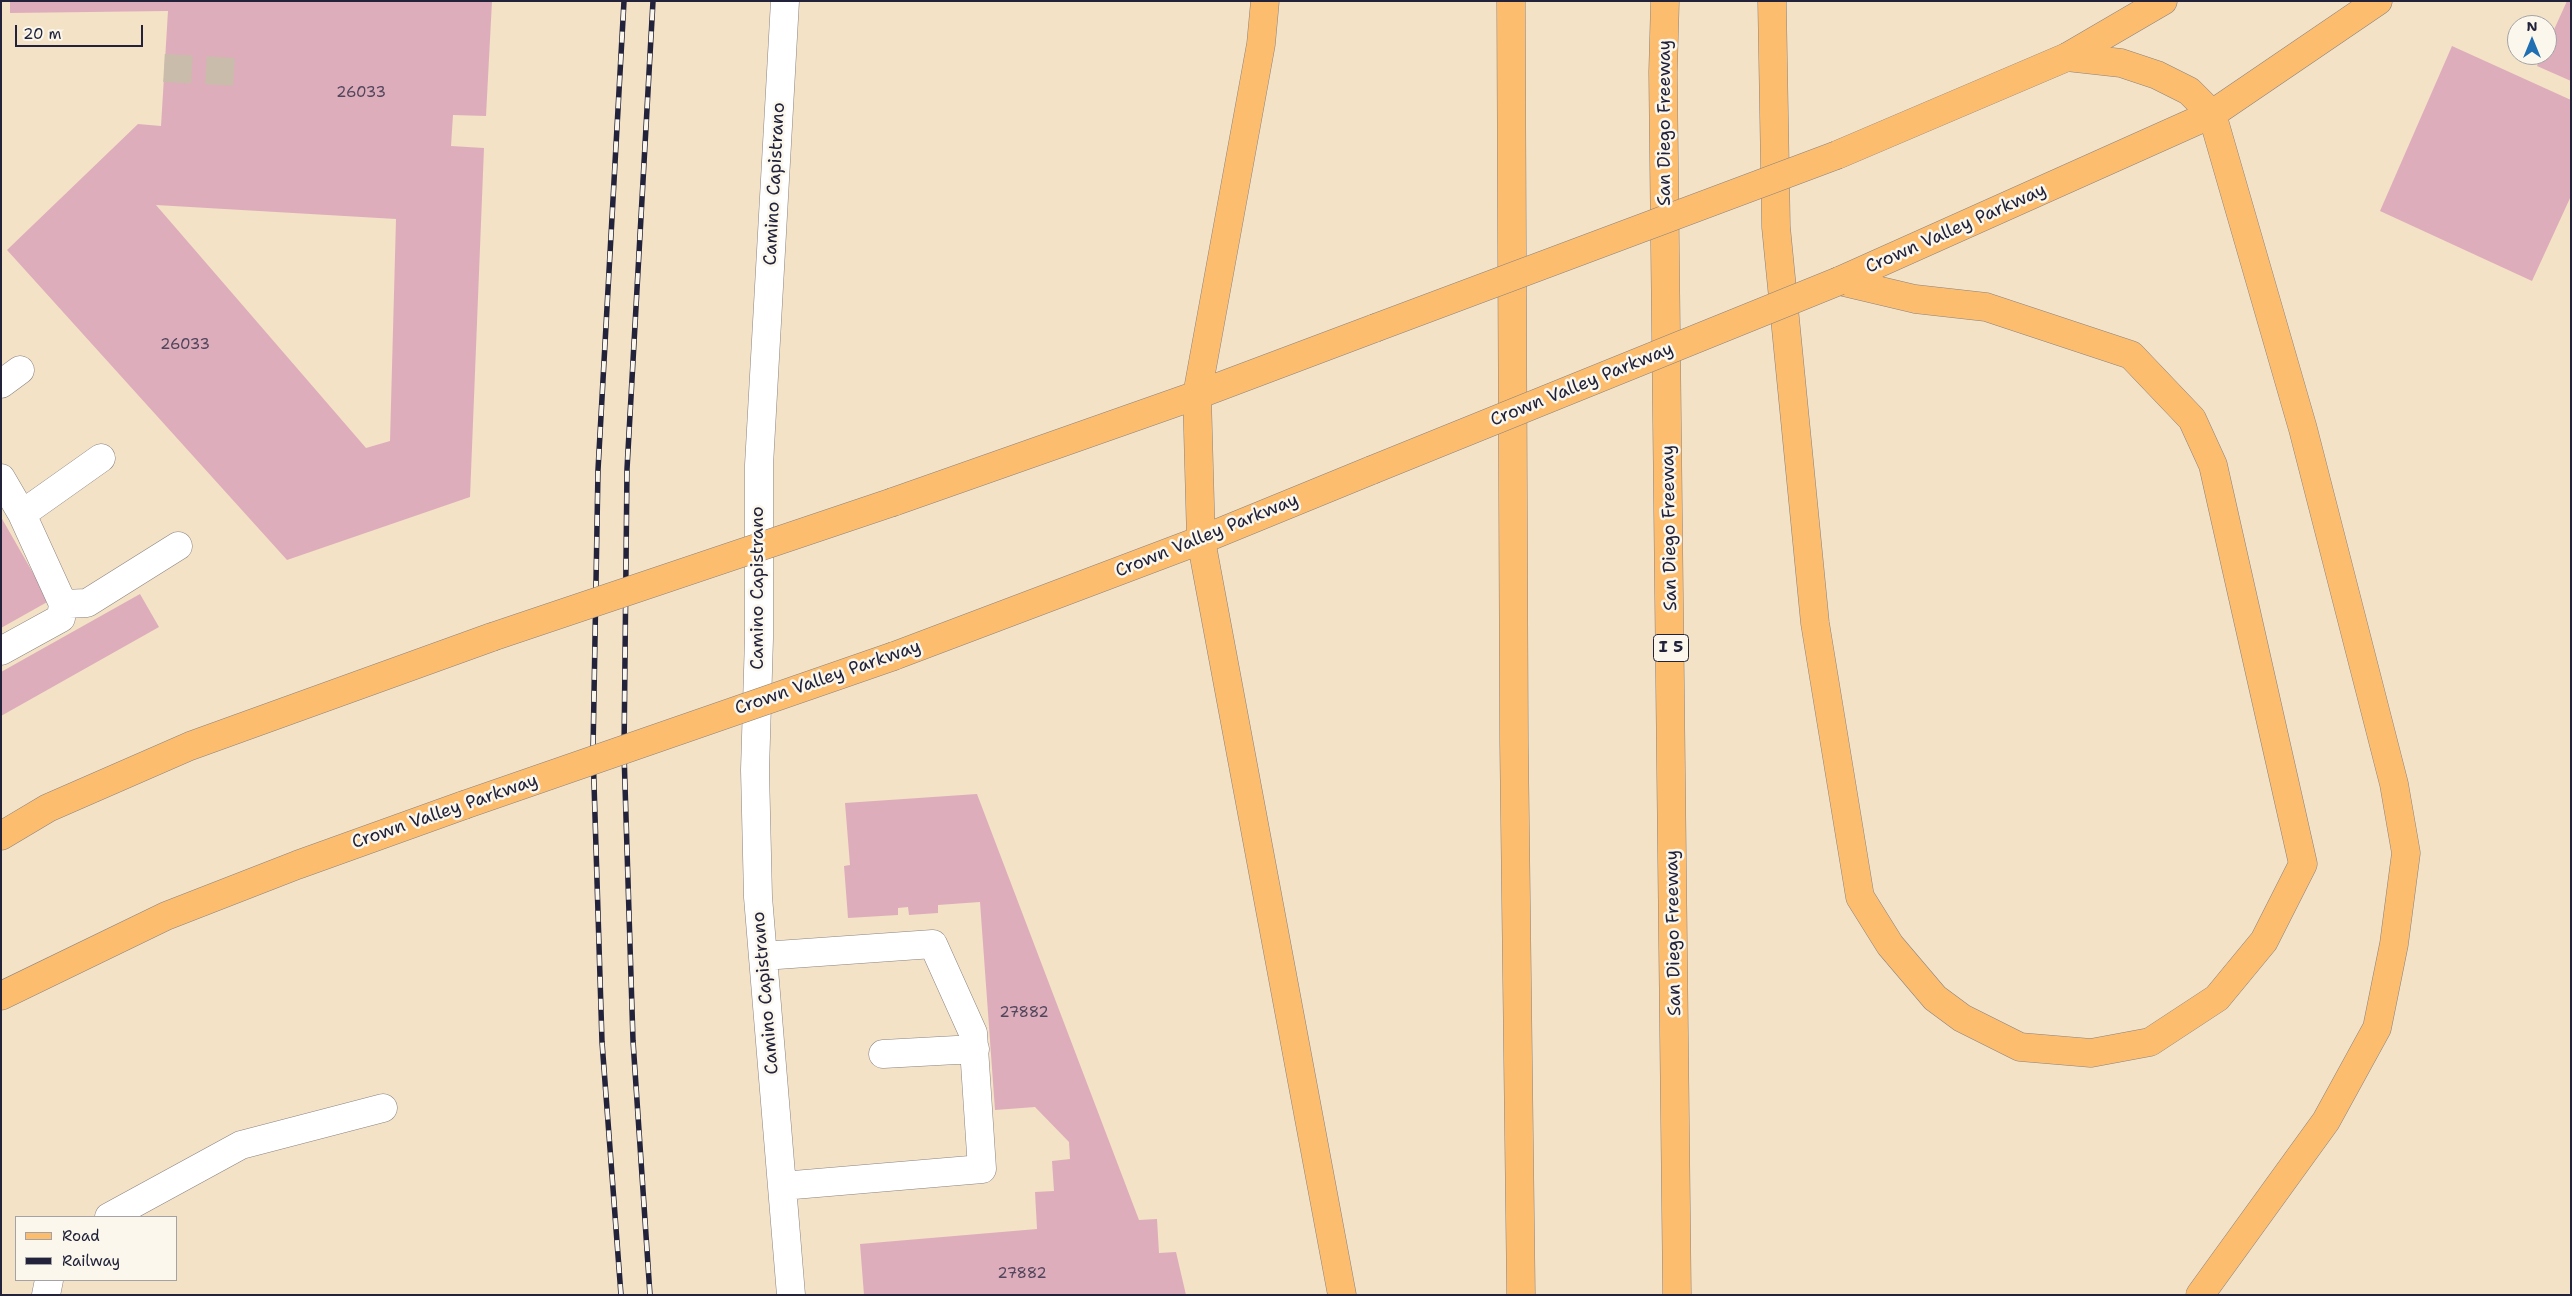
<!DOCTYPE html>
<html>
<head>
<meta charset="utf-8">
<style>
	body { margin:0 }
	#map { position:relative; width:2572px; height:1296px; overflow:hidden; background:#f3e2c6; font-family:"Shantell Sans",sans-serif }
	canvas { display:block }
	.frame { position:absolute; inset:0; border:2px solid #22223b; pointer-events:none }
	.legend { position:absolute; left:15px; top:1216px; width:162px; height:65px; box-sizing:border-box; background:#fbf7ec; border:1px solid #a4a2a5; margin:0; padding:6px 9px; list-style:none; font-size:15px; color:#22223b }
	.legend li { display:flex; align-items:center; gap:10px; height:25px }
	.legend b { width:25px; border:1px solid #a4a2a5 }
	.north { position:absolute; left:2507px; top:15px; width:50px; height:50px; box-sizing:border-box; background:#fbf7ec; border:1px solid #a4a2a5; border-radius:50%; rotate:0deg; font-size:14px; font-weight:700; line-height:20px; text-align:center; color:#22223b }
	.north::after { content:''; display:block; margin:auto; width:18px; height:22px; background:#1f6fb2; clip-path:polygon(50% 0,100% 100%,50% 72%,0 100%) }
	.scale { position:absolute; left:15px; top:25px; width:128px; height:22px; box-sizing:border-box; border:2px solid #22223b; border-top:0; padding-left:6px; font-size:15px; line-height:18px; white-space:nowrap; color:#22223b; -webkit-text-stroke:4px #fbf7ec; paint-order:stroke }
</style>
</head>
<body>
<div id="map">
<canvas width="2572" height="1296"></canvas>
<div class="frame"></div>
<ul class="legend">
<li><b style="height:6px;background:#fcbd6f"></b>Road</li>
<li><b style="height:6px;background:#22223b"></b>Railway</li>
</ul>
<div class="north">N</div>
<div class="scale">20 m</div>
</div>
<script>
const ctx = document.querySelector('canvas').getContext('2d');
ctx.lineJoin = 'round';
function fill(path, color) { ctx.fillStyle = color; ctx.fill(path, 'evenodd'); }
function strokePath(path, color, width, dash) { ctx.strokeStyle = color; ctx.lineWidth = width; ctx.lineCap = dash ? 'butt' : 'round'; ctx.setLineDash(dash || []); ctx.stroke(path); }
function write(font, color, halo, rows, align = 'center') {
  ctx.font = font + ' "Shantell Sans",sans-serif'; ctx.lineWidth = 5; ctx.setLineDash([]); ctx.textBaseline = 'middle'; ctx.strokeStyle = halo; ctx.fillStyle = color; for (const [text, x, y, turn = 0] of rows) {
    ctx.save(); ctx.translate(x, y); ctx.rotate((+turn || 0) * Math.PI / 180); ctx.textAlign = isNaN(turn) ? turn : align; if (halo) ctx.strokeText(text, 0, 0); ctx.fillText(text, 0, 0); ctx.restore();
  }
}
fill(new Path2D(`
	M10,1H492L486,116L453,115L451,146L484,148L470,497L287,560L7,250L138,124L161,126L168,11L10,13ZM156,205L396,219L390,441L366,448Z
	M2567,1H2571V81L2537,66L2542,55H2547V45Z
	M2452,46L2571,100V196L2532,281L2380,211Z
	M1,517L49,601L1,628Z
	M140,594L159,627L1,716V672Z
	M977,794L1139,1220L1157,1219L1159,1253L1176,1252L1186,1295H864L860,1244L1037,1229L1035,1192L1054,1191L1052,1161L1070,1159L1069,1142L1035,1107L995,1110L980,902L938,905V913L909,915L908,907L898,908V915L848,918L844,866L850,865L845,803Z`), '#deadbc');
strokePath(new Path2D(`
	M164,68L236,72`), '#c9bcaa', 28, [28, 14]);
const minor = new Path2D(`
	M785,1L759,465V638L755,770L758,897L791,1295
	M1,384L20,370
	M1,478L22,514L63,604L61,618L1,651
	M22,514L101,458
	M63,604L87,603L178,546
	M763,956L933,944L973,1033L982,1169L782,1186
	M883,1054L975,1049
	M109,1217L241,1145L383,1108
	M46,1295L49,1280`);
const major = new Path2D(`
	M1837,155L2067,57L2163,1
	M1839,281L2212,114L2378,1
	M893,502L1197,395L1375,328
	M894,656L1201,540L1372,470
	M1,836L48,808L190,746L492,637
	M1,996L166,916L297,865L464,805`);
const highway = new Path2D(`
	M1265,1L1261,44L1197,395L1201,540L1342,1295
	M1511,1L1514,742L1521,1295
	M1665,1L1663,72L1677,1295
	M1772,1L1776,227L1815,623L1860,897L1890,945L1935,998L1962,1018L2020,1047L2091,1053L2150,1042L2217,998L2264,941L2303,864L2213,465L2192,419L2131,355L1986,307L1915,299L1839,281
	M2067,57L2121,63L2157,75L2189,91L2212,114L2303,429L2394,784L2406,853L2394,944L2377,1028L2326,1121L2200,1295`);
strokePath(minor, '#8a8280', 29);
strokePath(major, '#8a8280', 29);
strokePath(highway, '#8a8280', 29);
strokePath(minor, '#fff', 28);
strokePath(major, '#fcbd6f', 28);
strokePath(highway, '#fcbd6f', 28);
const rail = new Path2D(`
	M621,1295L602,1042L593,751L598,470L624,1
	M650,1295L633,1041L624,753L627,469L653,1`);
strokePath(rail, '#22223b', 5.5);
strokePath(rail, '#fbf7ec', 4, [11]);
const majorBridge = new Path2D(`
	M1375,328L1837,155
	M1372,470L1839,281
	M492,637L893,502
	M464,805L894,656`);
strokePath(majorBridge, '#8a8280', 29, []);
strokePath(majorBridge, '#fcbd6f', 28);
write('15px', '#51455b', null, [
	["26033",361,93],
	["26033",185,345],
	["27882",1024,1013],
	["27882",1022,1274]
]);
for (const [x, y, w] of [
	[1671,648,35]
]) { const box = new Path2D(); box.roundRect(x - w / 2, y - 13.5, w, 27, 4); ctx.fillStyle = '#fbf7ec'; ctx.fill(box); strokePath(box, '#22223b', 1); }
write('bold 16px', '#22223b', null, [
	["I 5",1671,648]
]);
write('18px', '#22223b', '#fbf7ec', [
	["San Diego Freeway",1665,123,-90],
	["Camino Capistrano",775,184,-87],
	["Crown Valley Parkway",1956,229,-24],
	["Crown Valley Parkway",1582,385,-22],
	["San Diego Freeway",1670,528,-91],
	["Crown Valley Parkway",1207,536,-22],
	["Camino Capistrano",758,588,-90],
	["Crown Valley Parkway",828,678,-19],
	["Crown Valley Parkway",445,812,-19],
	["San Diego Freeway",1674,933,-91],
	["Camino Capistrano",766,993,-95]
]);
</script>
</body>
</html>
